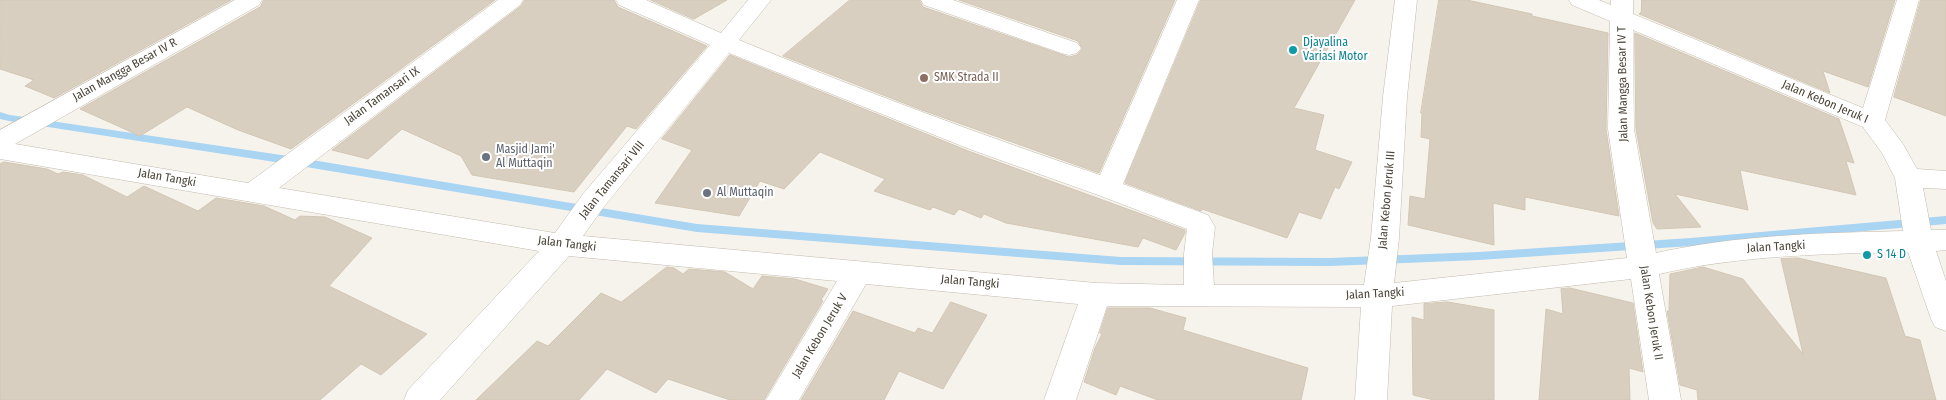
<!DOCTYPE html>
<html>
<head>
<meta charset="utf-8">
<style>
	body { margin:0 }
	canvas { display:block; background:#f6f3ec }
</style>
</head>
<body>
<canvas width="1946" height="400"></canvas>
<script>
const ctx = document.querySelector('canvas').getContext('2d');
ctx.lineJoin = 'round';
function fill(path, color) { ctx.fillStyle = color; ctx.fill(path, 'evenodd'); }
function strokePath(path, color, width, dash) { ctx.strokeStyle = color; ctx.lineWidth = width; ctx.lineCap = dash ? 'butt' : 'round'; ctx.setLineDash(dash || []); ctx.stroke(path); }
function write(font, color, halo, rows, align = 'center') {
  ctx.font = font + ' "Fira Sans Condensed",sans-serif'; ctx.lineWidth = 4; ctx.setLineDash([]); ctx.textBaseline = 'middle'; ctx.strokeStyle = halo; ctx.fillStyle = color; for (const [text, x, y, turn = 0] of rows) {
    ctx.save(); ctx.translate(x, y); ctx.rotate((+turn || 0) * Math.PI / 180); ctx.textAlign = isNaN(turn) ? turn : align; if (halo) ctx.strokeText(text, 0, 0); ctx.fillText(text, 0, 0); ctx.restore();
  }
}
fill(new Path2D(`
	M0,112L10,115L288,156L697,224L1121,257L1330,258L1479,252L1691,238L1946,216V224L1691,246L1479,260L1330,266L1121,265L697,232L288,164L9,121L0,119Z`), '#a9d4f2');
const building = new Path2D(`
	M0,0H231L54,98L25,86L34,80L0,69Z
	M264,0H495L291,149L238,130L187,107L140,136L80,109L260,7Z
	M525,0H614L618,7L707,46L636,129L627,126L574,192L472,175L461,156L402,129L368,159L332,150L521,6Z
	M651,0H727L694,19Z
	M850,0H919L923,7L1069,57L1077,55L1082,49L1078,41L959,0H1175L1099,173L919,109L783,56Z
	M1201,0H1355L1294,108L1324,115L1315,150L1352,162L1339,189L1335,187L1321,219L1299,212L1287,238L1202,209L1201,211L1125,183Z
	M1439,0H1467L1532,14V16L1608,33L1606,129L1619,216L1525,197V210L1493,203L1494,245L1408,225L1410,196L1425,199L1430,139L1421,137L1422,113H1421Z
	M1642,0H1895L1868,87L1823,71L1830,93L1639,14L1641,12Z
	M1921,0H1946V116L1894,97Z
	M1635,33L1839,119L1854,163L1846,161L1856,195L1740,170L1748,210L1675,194L1701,227L1657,229L1653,223L1636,129Z
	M730,55L971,152L1185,230V233L1176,250L1143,238L1138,247L1006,223L984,214L981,218L959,209L954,215L933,207L930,210L874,191L885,179L820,152L784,189L760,181L739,216L655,203L692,150L662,139Z
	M4,162L47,169L58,174L63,172L83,175L127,197L144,186L198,211L216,198L264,206L295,220L300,216L325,217L372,238L329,286L427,334L381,375L361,364L320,400H0V164Z
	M1798,258L1886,278L1905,336L1920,340L1936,400H1698L1697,390L1680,385L1667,311H1669L1670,274L1703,267L1743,279L1803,354L1781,259Z
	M667,267L674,268L683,274L689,269L725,272L753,289L762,276L795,279L828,289L821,300L823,301L764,400H730L668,379L656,393L607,369L579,400H476L537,341L548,346L601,293L621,302Z
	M1570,288L1633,303L1643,372L1629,368L1630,400H1539L1546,309L1563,314L1561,289Z
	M951,302L987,315L943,389L899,371L884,400H801L853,311L915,333L918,328L932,333Z
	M1448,302L1494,310V400H1434L1413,395L1412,317L1424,320V304Z
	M1108,308H1150L1186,318L1183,330L1308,368L1301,400H1158L1120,386L1116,395L1084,382L1095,348L1102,334L1100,333Z`);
fill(building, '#d8cfc1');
strokePath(building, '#d3c7b4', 1);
const minor = new Path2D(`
	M235,0H262L259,5L15,144L248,183L498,0H523L520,5L279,188L555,233L583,194L710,45L619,5L616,0H646L721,33L748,0H771L739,40C858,89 978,134 1100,175L1177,0H1199L1123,184L1208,215L1215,227L1212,254L1214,285H1364L1371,238L1383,97L1395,0H1417L1407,97L1399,238L1394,283L1627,258L1608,129L1610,21L1572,5L1569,0H1599L1611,5V0H1633V14L1863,108L1897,0H1919L1885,120L1903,144L1917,169L1946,171V189L1923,188L1931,230H1946V250L1936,251L1946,281V331L1935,327L1931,319L1908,252C1824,254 1741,255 1659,274L1681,400H1649L1631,279L1392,306L1387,400H1355L1361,307L1107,306L1076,400H1044L1078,304L866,284L799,400H766L837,281L569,256L440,400H404L408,390L539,251L0,159V130ZM1633,30L1863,127L1882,153L1895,178L1903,231C1820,233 1737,235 1656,253L1634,129ZM729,53L972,150L1098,195L1187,229L1184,254V285L1096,283L583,236L603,208Z
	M921,0H953L1077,43L1081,48L1077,53L1069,55L1061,53L924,5Z`);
strokePath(minor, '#c2bbae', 1);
fill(minor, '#fff');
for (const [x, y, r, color] of [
	[1293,50,5,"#0f9aa8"],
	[924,78,5,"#8d6e63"],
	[486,157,5,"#6b7280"],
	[707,193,5,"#6b7280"],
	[1867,255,5,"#0f9aa8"]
]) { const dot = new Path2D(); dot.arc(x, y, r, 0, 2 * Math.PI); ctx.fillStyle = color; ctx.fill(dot); strokePath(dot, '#fff', 2); }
write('12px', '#0d838f', '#fff', [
	["Djayalina",1303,43],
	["Variasi Motor",1303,57],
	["S 14 D",1877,255]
], 'left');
write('12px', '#4b4439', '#fff', [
	["Jalan Mangga Besar IV R",125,70,-29],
	["Jalan Mangga Besar IV T",1623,84,-91],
	["Jalan Tamansari IX",382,96,-36],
	["Jalan Kebon Jeruk I",1825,102,23],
	["Jalan Tangki",167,178,10],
	["Jalan Tamansari VIII",612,180,-51],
	["Jalan Kebon Jeruk III",1387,200,-85],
	["Jalan Tangki",567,244,7],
	["Jalan Tangki",1776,247,-3],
	["Jalan Tangki",970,282,5],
	["Jalan Tangki",1375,294,-3],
	["Jalan Kebon Jeruk II",1651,313,81],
	["Jalan Kebon Jeruk V",820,336,-59]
]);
write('12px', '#785e54', '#fff', [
	["SMK Strada II",934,78]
], 'left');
write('12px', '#5b616d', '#fff', [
	["Masjid Jami'",496,150],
	["Al Muttaqin",496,164],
	["Al Muttaqin",717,193]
], 'left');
</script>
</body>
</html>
